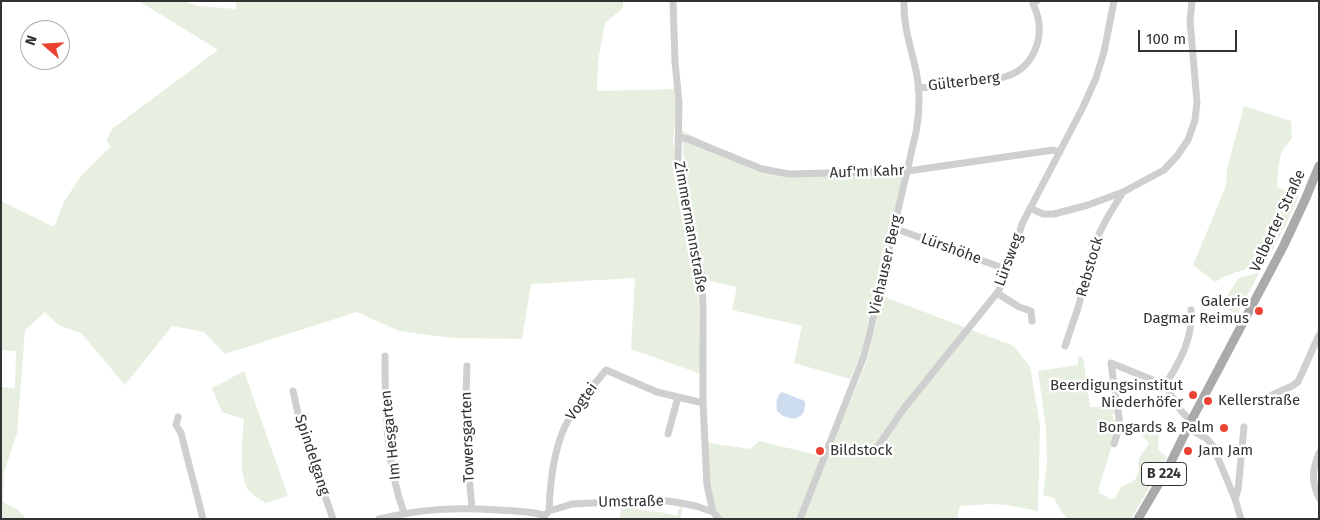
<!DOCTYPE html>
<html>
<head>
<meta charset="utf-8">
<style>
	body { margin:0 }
	#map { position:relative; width:1320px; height:520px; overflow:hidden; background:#fff; font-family:"Fira Sans",sans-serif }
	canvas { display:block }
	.frame { position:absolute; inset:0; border:2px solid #323232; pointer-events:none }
	.north { position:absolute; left:20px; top:20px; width:50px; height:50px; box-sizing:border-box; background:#fff; border:1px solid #adadad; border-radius:50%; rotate:289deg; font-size:14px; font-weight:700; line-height:20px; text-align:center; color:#323232 }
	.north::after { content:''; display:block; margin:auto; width:18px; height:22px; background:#ec4232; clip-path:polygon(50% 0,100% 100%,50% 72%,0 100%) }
	.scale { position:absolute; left:1138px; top:30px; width:99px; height:22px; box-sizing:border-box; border:2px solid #323232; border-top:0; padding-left:6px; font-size:15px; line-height:18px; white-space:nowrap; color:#323232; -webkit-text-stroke:4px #fff; paint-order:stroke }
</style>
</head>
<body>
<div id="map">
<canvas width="1320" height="520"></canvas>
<div class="frame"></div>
<div class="north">N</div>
<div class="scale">100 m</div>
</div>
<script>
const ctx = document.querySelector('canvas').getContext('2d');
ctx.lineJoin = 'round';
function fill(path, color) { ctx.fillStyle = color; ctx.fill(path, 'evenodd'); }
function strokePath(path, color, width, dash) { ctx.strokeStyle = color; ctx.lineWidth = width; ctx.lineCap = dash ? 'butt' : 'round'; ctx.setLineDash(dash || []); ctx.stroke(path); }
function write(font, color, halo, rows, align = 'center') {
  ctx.font = font + ' "Fira Sans",sans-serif'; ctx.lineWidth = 5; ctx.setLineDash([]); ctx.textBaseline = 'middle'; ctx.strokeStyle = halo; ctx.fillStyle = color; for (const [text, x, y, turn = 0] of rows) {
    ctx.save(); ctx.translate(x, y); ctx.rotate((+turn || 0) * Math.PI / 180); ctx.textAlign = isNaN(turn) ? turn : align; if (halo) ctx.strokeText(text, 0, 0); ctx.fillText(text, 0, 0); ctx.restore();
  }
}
fill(new Path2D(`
	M139,1H183L198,6L236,9V1H623V8L605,23L598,61L597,91L677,89V101L673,141L697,262L701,374L631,349L635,278L531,284L522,339L452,338L399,331L357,312L225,354L204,332L172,326L125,385L81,333L58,325L45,312L25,330L17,433L4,472L3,502L17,509L27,519H1V387L15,388L16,351L1,350V201L54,227L64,202L81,176L111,146L106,141L112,129L218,50Z
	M1244,106L1291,121L1292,138L1281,153L1278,171L1277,187L1299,196L1287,222L1266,262L1223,277L1215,282L1193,265L1226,186L1227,169Z
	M680,130L779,176L904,173L875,290L861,355L850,379L794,363L802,326L732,310L737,287L705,280L685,178L683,144Z
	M1260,272L1237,314L1222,306L1230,291L1239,278Z
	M882,296L1014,346L1030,367L1040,425L1038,511L1007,505L992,504L960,506L957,519H805L804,516L868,358Z
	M1078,356L1083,357L1090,407L1116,406L1115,413L1112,415L1118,425L1099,488V493L1111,499L1115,498L1121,487L1135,480L1139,471L1138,460L1149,443L1143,436L1133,429L1135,426L1150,427L1159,435L1158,450L1167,457L1131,519H1068L1061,511L1054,498L1043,495L1047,462L1046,429L1038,371L1078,365Z
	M244,371L288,496L266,503C261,500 254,496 250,492C237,478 243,436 244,419L222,412L212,388Z
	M759,441L821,456L797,519H723L716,512L710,485L708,443L751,449Z
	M627,505L636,506L639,510L666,513L677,516L680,507H683L680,519H619L621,508H626Z`), '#e6efe0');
fill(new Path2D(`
	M782,392L805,401C807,421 789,423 777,411C776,405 776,395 782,392Z`), '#cddcef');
strokePath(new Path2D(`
	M673,1L675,62L679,102L678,158L701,271L703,307V403L707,485L713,512
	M918,88C936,87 954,85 972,83C1003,79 1029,76 1038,41C1041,28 1039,16 1033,4L1037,1
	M678,137L688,139L762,169L789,174L908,171L1053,150L1060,152
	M1030,208L1043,214H1054L1088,205L1123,192L1164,170L1177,156L1188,140L1195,120L1197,102L1190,21L1192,1
	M894,228L1008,270
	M997,293L1019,307L1031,311L1032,321
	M1065,346L1078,308L1095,242L1107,218L1123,192
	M385,356C385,408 386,464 404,513
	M467,366L465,428L472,509
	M1165,385C1180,362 1193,338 1191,310
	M293,391L301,427L333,519
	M1270,396L1292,386L1298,382L1319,335
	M178,417L176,425L181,433L203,519
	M1188,428L1207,439L1213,446L1235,499L1241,519
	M668,434L678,397
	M829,444C847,451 862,460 878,446L905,407L997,293L1004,281L1008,270L1022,224L1083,107L1096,78L1104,52L1114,1
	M1114,444L1120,425L1111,363L1165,385L1181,411L1191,421
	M1319,453C1312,472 1311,479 1319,498
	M1235,499L1238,490L1244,427
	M549,511C550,481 554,443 570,417C580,400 594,385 606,370L657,392L703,403
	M379,519C421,509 455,507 498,510C514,511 529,511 544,515
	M542,519L549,511L572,504L657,500L675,502L696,506L713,512L719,519
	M800,519L864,356L869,336L916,132C920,111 920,87 915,66C910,44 903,24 904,1`), '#cfcfcf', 7);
strokePath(new Path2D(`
	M1138,519L1169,466L1191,421L1283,247L1305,200L1319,166`), '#aaa', 9);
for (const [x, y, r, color] of [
	[1259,311,5,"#ec4232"],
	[1193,395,5,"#ec4232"],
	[1208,401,5,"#ec4232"],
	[1224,428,5,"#ec4232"],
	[820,451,5,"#ec4232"],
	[1188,451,5,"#ec4232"]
]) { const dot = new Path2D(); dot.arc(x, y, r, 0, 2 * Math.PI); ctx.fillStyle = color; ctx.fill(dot); strokePath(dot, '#fff', 2); }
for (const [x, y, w] of [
	[1164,474,45]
]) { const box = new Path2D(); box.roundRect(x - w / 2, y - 11.5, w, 23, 4); ctx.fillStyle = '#fff'; ctx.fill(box); strokePath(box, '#323232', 1); }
write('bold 14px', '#323232', null, [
	["B 224",1164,474]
]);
write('15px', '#323232', '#fff', [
	["Gülterberg",964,82,-7],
	["Auf'm Kahr",867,172,-2],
	["Velberter Straße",1278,221,-65],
	["Zimmermannstraße",690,227,80],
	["Lürshöhe",951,249,20],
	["Lürsweg",1009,260,-70],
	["Viehauser Berg",886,265,-77],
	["Rebstock",1090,267,-74],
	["Vogtei",582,402,-54],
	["Im Hesgarten",391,435,-96],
	["Towersgarten",468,437,-92],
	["Spindelgang",312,455,72],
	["Umstraße",631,502,-1]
]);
write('15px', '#323232', '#fff', [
	["Galerie",1249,302],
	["Dagmar Reimus",1249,319],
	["Beerdigungsinstitut",1183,386],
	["Niederhöfer",1183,403],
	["Kellerstraße",1218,401,"left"],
	["Bongards & Palm",1214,428],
	["Bildstock",830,451,"left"],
	["Jam Jam",1198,451,"left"]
], 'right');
</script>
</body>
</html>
